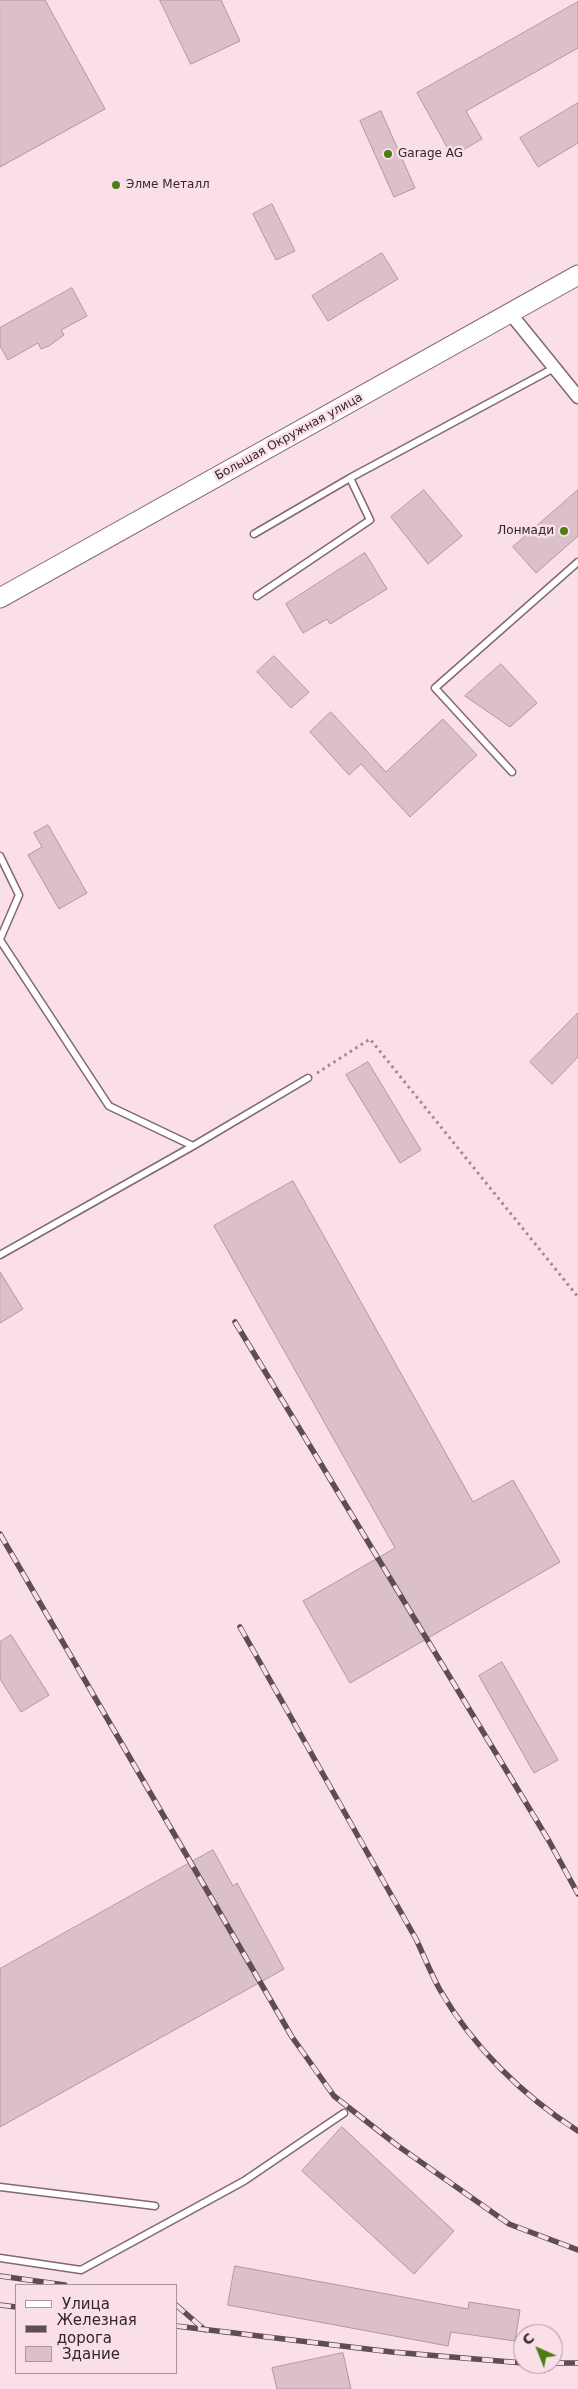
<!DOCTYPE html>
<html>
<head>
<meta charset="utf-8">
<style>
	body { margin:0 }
	#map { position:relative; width:578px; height:2389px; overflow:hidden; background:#fadee8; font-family:"DejaVu Sans",sans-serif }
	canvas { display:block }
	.legend { position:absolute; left:15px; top:2284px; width:162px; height:90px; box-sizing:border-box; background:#fadee8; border:1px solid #aa959c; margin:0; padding:6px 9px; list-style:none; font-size:15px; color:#32272b }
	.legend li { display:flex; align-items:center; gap:10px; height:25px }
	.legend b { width:25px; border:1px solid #aa959c }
	.north { position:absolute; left:513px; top:2324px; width:50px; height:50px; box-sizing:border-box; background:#fadee8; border:1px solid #aa959c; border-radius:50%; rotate:316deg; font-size:14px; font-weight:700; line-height:20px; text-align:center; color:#32272b }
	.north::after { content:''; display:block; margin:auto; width:18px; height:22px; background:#4c7f12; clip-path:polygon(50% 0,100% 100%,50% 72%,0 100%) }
</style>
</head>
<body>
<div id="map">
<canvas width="578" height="2389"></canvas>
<ul class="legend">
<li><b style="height:6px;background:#fff"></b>Улица</li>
<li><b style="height:6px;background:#5d4e53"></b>Железная дорога</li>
<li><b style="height:14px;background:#dbbfc9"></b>Здание</li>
</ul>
<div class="north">С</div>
</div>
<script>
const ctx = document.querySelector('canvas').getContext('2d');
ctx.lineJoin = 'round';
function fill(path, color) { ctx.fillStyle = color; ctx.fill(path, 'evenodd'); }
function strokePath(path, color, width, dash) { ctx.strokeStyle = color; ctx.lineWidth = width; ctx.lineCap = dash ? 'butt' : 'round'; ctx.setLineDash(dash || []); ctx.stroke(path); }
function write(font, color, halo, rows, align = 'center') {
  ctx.font = font + ' "DejaVu Sans",sans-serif'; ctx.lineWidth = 5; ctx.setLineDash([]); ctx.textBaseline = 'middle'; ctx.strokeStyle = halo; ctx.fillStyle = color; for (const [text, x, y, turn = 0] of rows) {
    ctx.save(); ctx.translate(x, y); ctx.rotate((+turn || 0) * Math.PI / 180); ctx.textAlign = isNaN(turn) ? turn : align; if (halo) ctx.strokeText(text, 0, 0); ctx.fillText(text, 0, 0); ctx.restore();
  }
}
const building = new Path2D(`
	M0,0H45L105,109L0,167Z
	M160,0H221L240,41L191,64Z
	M578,2V48L466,111L482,139L452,156L417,93Z
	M578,103V143L538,167L520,138Z
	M381,111L415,188L394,197L360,121Z
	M272,204L295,251L276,260L253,214Z
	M382,253L398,279L328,321L312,296Z
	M72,288L87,316L61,330L64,335L49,346L41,349L38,343L8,360L0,346V328Z
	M424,490L462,536L428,564L391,517Z
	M578,490V536L536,573L513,547Z
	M365,553L387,589L330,624L327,619L303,633L286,604Z
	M274,656L309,692L291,708L257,672Z
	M501,664L537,703L510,727L465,696Z
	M331,712L386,772L443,719L477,755L410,817L361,764L349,775L310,732Z
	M48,825L87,893L59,909L28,855L42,847L34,833Z
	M578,1013V1057L552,1084L530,1062Z
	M368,1062L421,1150L400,1163L346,1075Z
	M293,1181L473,1502L513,1480L560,1562L350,1683L303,1601L395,1548L214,1226Z
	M0,1272L23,1309L0,1323Z
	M11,1635L49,1695L21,1712L0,1679V1642Z
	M502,1662L558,1760L534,1773L479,1676Z
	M213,1850L233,1886L237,1883L284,1969L0,2127V1969Z
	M342,2127L454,2231L414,2274L302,2171Z
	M235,2266L468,2309L469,2302L520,2310L515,2341L451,2332L448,2346L228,2305Z
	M343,2353L351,2389H277L272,2368Z`);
fill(building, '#dbbfc9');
strokePath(building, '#b197a1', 1);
const lane = new Path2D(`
	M254,534L350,478L554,368
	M257,596L370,520L350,478
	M512,772L435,688L578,562
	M0,856L19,895L0,939
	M0,940L109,1106L193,1146
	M0,1255L193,1146L308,1078
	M0,2187L155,2206
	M0,2258L81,2270L244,2181L344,2113`);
const street = new Path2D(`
	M510,313L578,397`);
const secondary = new Path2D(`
	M0,598L578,275`);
strokePath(lane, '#816871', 9);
strokePath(street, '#816871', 15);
strokePath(secondary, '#816871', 21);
strokePath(new Path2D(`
	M317,1073L370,1039L578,1297`), '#9f8a92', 3, [2.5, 4]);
strokePath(lane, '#fff', 6);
strokePath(street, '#fff', 12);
strokePath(secondary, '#fff', 19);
const rail = new Path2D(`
	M235,1322L549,1841L578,1894
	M0,1534L292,2037L334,2096L398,2146L509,2224L578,2250
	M240,1627L416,1939C424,1956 431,1974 440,1990C473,2047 523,2096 578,2131
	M0,2276L65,2285
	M0,2305L16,2307
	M176,2305L205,2330
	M176,2326L392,2352L523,2363
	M553,2363H578`);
strokePath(rail, '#5d4e53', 5.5);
strokePath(rail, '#fadee8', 4, [11]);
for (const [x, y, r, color] of [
	[388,154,5,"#4c7f12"],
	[116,185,5,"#4c7f12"],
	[564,531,5,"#4c7f12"]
]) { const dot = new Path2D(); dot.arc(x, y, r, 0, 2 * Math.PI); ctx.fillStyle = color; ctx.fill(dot); strokePath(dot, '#fadee8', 2); }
write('12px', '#32272b', '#fadee8', [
	["Garage AG",398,154],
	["Элме Металл",126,185],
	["Лонмади",554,531,"right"]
], 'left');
write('12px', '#32272b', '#fadee8', [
	["Большая Окружная улица",289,437,-29]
]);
</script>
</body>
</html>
